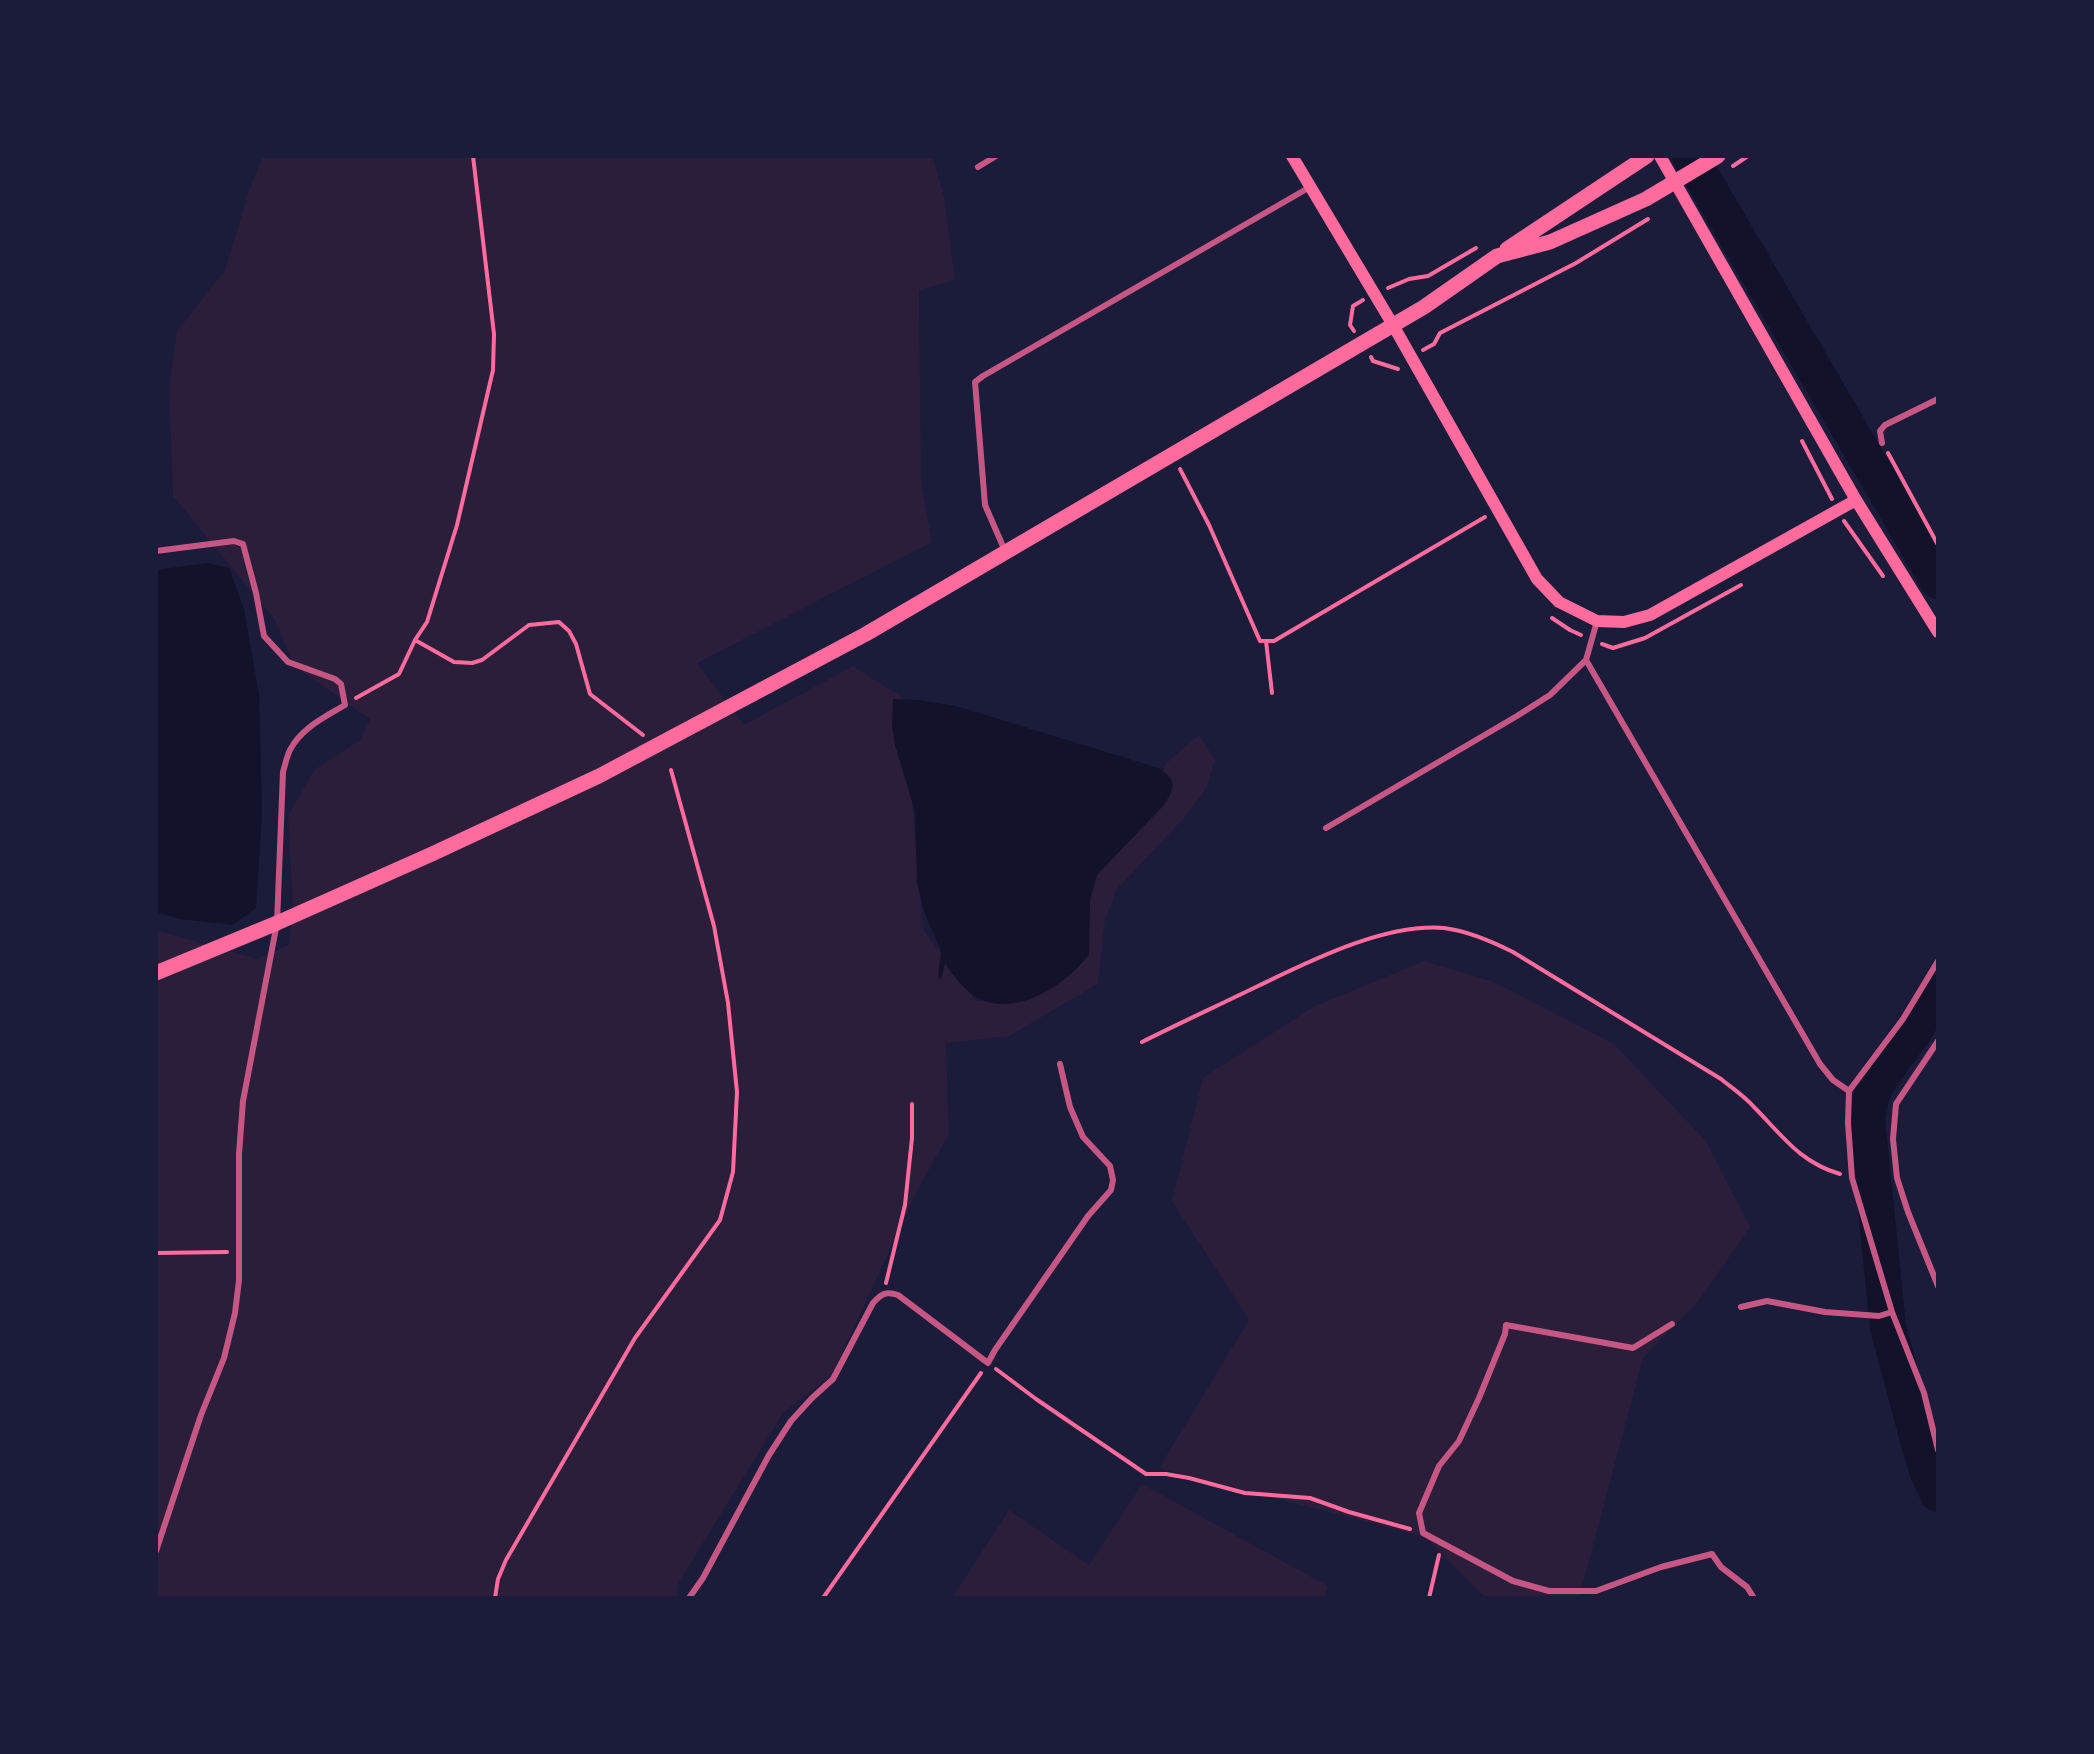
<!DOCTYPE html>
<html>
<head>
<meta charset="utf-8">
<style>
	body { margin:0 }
	#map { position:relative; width:2094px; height:1754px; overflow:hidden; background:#1b1b3a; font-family:Helvetica,sans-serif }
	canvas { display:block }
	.frame { position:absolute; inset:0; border:158px solid #1b1b3a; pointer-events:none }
</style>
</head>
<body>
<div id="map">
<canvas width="2094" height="1754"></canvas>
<div class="frame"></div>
</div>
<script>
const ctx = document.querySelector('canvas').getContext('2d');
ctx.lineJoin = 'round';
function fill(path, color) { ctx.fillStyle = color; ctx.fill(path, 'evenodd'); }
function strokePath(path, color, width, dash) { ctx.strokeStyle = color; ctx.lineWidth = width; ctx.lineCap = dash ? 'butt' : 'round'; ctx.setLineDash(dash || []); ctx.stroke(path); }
fill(new Path2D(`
	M263,156H932L944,196L955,280L919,290L921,482L932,542L697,663L744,725L853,666L903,698L923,929L977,1002L1034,984L1075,912L1117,824L1155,795L1165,764L1199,735L1215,760L1206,789L1184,818L1117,889L1105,920L1098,984L1009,1036L946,1043L949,1134L918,1189L832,1375L783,1413L679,1582L676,1598H156V930L257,959L289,945L293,908L288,816L314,770L360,740L370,719L294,666L275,620L173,496L169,388L177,331L225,270L250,188Z
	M1424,961L1494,982L1614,1044L1706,1141L1750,1227L1698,1302L1643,1358L1579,1598H1485L1425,1537L1159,1468L1249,1320L1172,1201L1203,1078L1313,1007Z
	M1142,1484L1328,1586L1325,1598H952L1009,1510L1089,1565Z`), '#2a1e3b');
fill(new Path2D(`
	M208,563L229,568L244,609L259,695L262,812L256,908L232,925L181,919L156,912V570Z
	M893,699L919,700L956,706L1158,768C1178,780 1175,789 1163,806L1097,875L1090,901L1089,955C1072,975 1054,990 1030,999C988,1013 967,997 945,963L941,979L938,978L941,951L924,911L917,883L915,811L895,745L892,724Z`), '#12122b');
strokePath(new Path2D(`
	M1690,156L1938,581
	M1938,991L1915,1030L1882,1075L1873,1091L1867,1119L1888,1327L1920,1447L1927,1470L1938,1494`), '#12122b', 36);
strokePath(new Path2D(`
	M1733,166L1748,156
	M1388,288L1409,279L1428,276L1476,248
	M1354,331L1350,325L1353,306L1363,300
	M1423,350L1434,344L1440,333L1576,263L1648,219
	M1371,357L1373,361L1398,369
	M1802,441L1832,499
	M1888,453L1938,545
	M1180,469L1209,525L1260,641H1274L1485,517
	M1844,521L1883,576
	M1552,618L1570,630L1581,635
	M415,640L454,662L472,663L482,660L529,625L559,622L569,631L576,644L590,694L643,735
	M1266,641L1272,693
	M1602,644L1613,648L1645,638L1741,585
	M356,698L399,674L415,640L427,622L457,525L493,370L494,334L473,156
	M1142,1042C1180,1023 1219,1005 1258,986C1310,961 1385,923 1444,928C1468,931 1491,941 1513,952L1721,1079C1732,1088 1744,1096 1753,1106C1782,1135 1799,1162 1840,1174
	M156,1253L227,1252
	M886,1283L905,1205L912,1138V1104
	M996,1369L1036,1399L1146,1474H1166L1189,1478L1245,1493L1310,1498L1349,1512L1410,1529
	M495,1598L498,1579L506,1560L635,1338L720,1220L733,1172L737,1092L728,1003L714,926L671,770
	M823,1598L981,1373
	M1429,1598L1439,1555`), '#ff6b9d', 4);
strokePath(new Path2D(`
	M978,167L996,156
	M1882,443L1880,431L1885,425L1938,399
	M156,551L234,541L243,544L256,593L264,636L288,662L335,679L341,684L345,705C325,717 301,728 290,750C287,756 285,765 283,772L277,923L243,1101L239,1154V1280L235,1313L224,1358L201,1415L156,1551
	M1005,551L985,505L975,382L983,376L1310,187
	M1597,621L1586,660L1820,1064L1833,1080L1849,1091
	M1326,828L1517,716L1550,695L1586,660
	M1938,961L1903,1019L1849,1091L1848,1123L1852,1178L1892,1312L1924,1393L1938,1450
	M1938,1041L1896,1104L1893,1139L1897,1178L1908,1212L1938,1286
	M1741,1307L1767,1301L1825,1312L1879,1316L1892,1312
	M1672,1324L1633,1348L1506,1325L1505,1334L1479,1398L1459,1441L1439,1466L1419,1513L1423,1533L1513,1581L1549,1591H1596L1661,1567L1712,1554L1721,1567L1747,1587L1754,1598
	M689,1598L703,1578L769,1455L791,1421L812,1398L833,1379L873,1303C881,1294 886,1291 898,1295L988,1363L995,1350L1088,1216L1111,1190L1113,1180L1110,1166L1083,1137L1070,1107L1060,1064`), '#c65784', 6);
strokePath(new Path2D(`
	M1292,156L1393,325L1537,579L1559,602L1597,621L1624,622L1650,615L1856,500
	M1660,156L1856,500L1938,632`), '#ff6b9d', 12);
strokePath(new Path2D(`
	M1507,249L1647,156
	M156,973L277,923L432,854L599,776L866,634L1424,307L1497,256L1550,242L1646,199L1718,156`), '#ff6b9d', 15);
</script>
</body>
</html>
